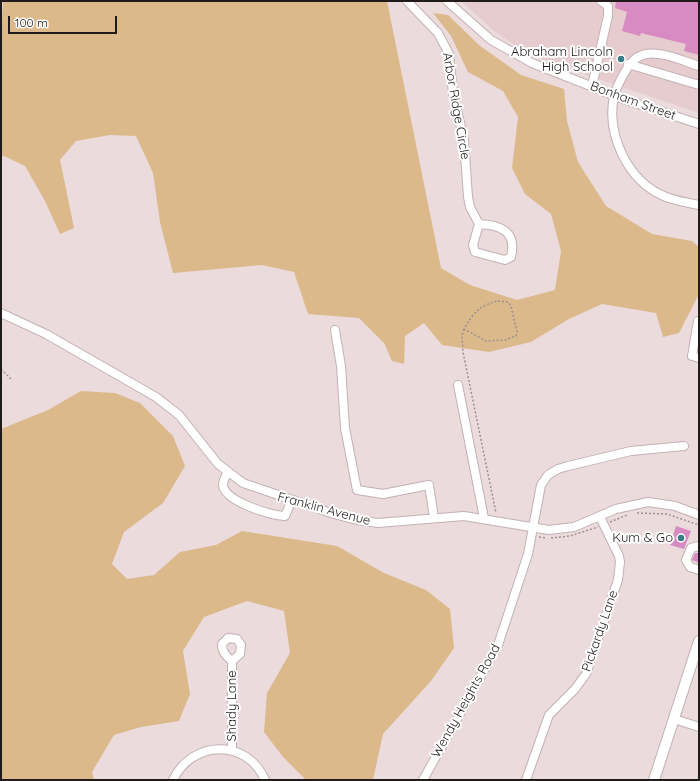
<!DOCTYPE html>
<html>
<head>
<meta charset="utf-8">
<style>
	body { margin:0 }
	#map { position:relative; width:700px; height:781px; overflow:hidden; background:#ecdbdd; font-family:Quicksand,sans-serif }
	canvas { display:block }
	.frame { position:absolute; inset:0; border:2px solid #211b1b; pointer-events:none }
	.scale { position:absolute; left:8px; top:16px; width:109px; height:18px; box-sizing:border-box; border:2px solid #211b1b; border-top:0; padding-left:5px; font-size:12px; line-height:14px; white-space:nowrap; color:#211b1b; -webkit-text-stroke:3px #fff; paint-order:stroke }
</style>
</head>
<body>
<div id="map">
<canvas width="700" height="781"></canvas>
<div class="frame"></div>
<div class="scale">100 m</div>
</div>
<script>
const ctx = document.querySelector('canvas').getContext('2d');
ctx.lineJoin = 'round';
function fill(path, color) { ctx.fillStyle = color; ctx.fill(path, 'evenodd'); }
function strokePath(path, color, width, dash) { ctx.strokeStyle = color; ctx.lineWidth = width; ctx.lineCap = dash ? 'butt' : 'round'; ctx.setLineDash(dash || []); ctx.stroke(path); }
function write(font, color, halo, rows, align = 'center') {
  ctx.font = font + ' Quicksand,sans-serif'; ctx.lineWidth = 4; ctx.setLineDash([]); ctx.textBaseline = 'middle'; ctx.strokeStyle = halo; ctx.fillStyle = color; for (const [text, x, y, turn = 0] of rows) {
    ctx.save(); ctx.translate(x, y); ctx.rotate((+turn || 0) * Math.PI / 180); ctx.textAlign = isNaN(turn) ? turn : align; if (halo) ctx.strokeText(text, 0, 0); ctx.fillText(text, 0, 0); ctx.restore();
  }
}
fill(new Path2D(`
	M461,1H699V113L560,66L525,52L494,31Z`), '#e6ccce');
fill(new Path2D(`
	M3,1H387L441,268L470,285L517,300L555,290L561,251L551,214L525,194L512,168L518,117L503,91L468,72L451,36L433,13L448,15L479,45L521,75L564,89L567,121L578,162L606,206L652,234L692,241L699,247V294L679,333L663,337L656,313L602,304L569,319L531,342L489,352L442,345L424,323L405,336L404,364L392,361L384,343L359,318L308,314L294,272L262,265L173,273L160,222L153,173L136,136L110,135L76,141L60,160L74,228L60,234L45,201L25,166L4,156L1,157V34Z
	M81,391L115,393L140,403L173,436L185,466L163,503L124,532L112,564L127,579L154,575L180,552L216,545L242,531L337,546L384,573L426,590L450,609L454,648L431,681L383,734L373,780H306L283,757L264,732L267,693L290,653L284,611L247,601L204,617L183,651L190,694L179,721L141,727L114,735L92,772L94,780H1V429L48,410Z`), '#dbb98a');
fill(new Path2D(`
	M616,1H699V55L684,51L686,44L641,33L640,36L622,31L627,12L615,8Z
	M676,526L691,531L684,549L670,545Z
	M695,553H699V563L692,560Z`), '#d88ac2');
const minor = new Path2D(`
	M407,1L438,33L449,54L453,93L464,140L468,197L470,207L479,224
	M447,1L491,40L532,63L626,100L699,124
	M628,64L699,85
	M699,66C683,61 662,51 646,54C632,57 627,68 621,79C619,84 615,90 614,96C606,135 628,182 666,197C677,201 688,203 699,205
	M592,86L608,16V6L601,1
	M479,224C502,225 517,232 511,257L505,260L475,252L473,245Z
	M1,313L46,334L156,397L179,415L218,464L243,483L334,514L357,520L378,523L464,516L549,530L574,527L616,509L648,502L675,506L699,515
	M698,321L692,356L699,358
	M335,330L341,366L345,428L357,490L383,494L429,485L434,518
	M458,385L484,518
	M227,473C226,476 223,481 223,485C224,501 271,516 285,516L292,500
	M699,546L691,548L686,560L690,567L699,570
	M228,638L237,639L241,645L240,654L232,661C226,656 222,652 222,644Z
	M232,661V751
	M674,719L699,727
	M173,780C192,740 247,738 265,780
	M423,780L498,645L528,554L541,485L548,475L558,469L568,466L631,451L684,446
	M526,780L549,715L575,689L586,674L618,580L620,562L619,556L600,517`);
const major = new Path2D(`
	M654,780L699,641`);
strokePath(minor, '#c2b1b3', 10);
strokePath(major, '#c2b1b3', 12);
strokePath(new Path2D(`
	M498,301L508,302L511,306L517,332L516,336L505,340L486,341L464,329C473,313 480,305 498,301Z
	M464,329L462,335L463,352L496,513
	M1,369L11,379
	M637,513L667,514L699,525
	M610,522L627,515
	M539,537L547,538
	M551,538L570,536L598,527`), '#9c9091', 1.5, [2, 2]);
strokePath(minor, '#fff', 8);
strokePath(major, '#fff', 10);
for (const [x, y, r, color] of [
	[621,59,4,"#377e88"],
	[681,538,4,"#377e88"]
]) { const dot = new Path2D(); dot.arc(x, y, r, 0, 2 * Math.PI); ctx.fillStyle = color; ctx.fill(dot); strokePath(dot, '#fff', 1.5); }
write('13px', '#211b1b', '#fff', [
	["Abraham Lincoln",613,52],
	["High School",613,67],
	["Kum & Go",673,538]
], 'right');
write('13px', '#211b1b', '#fff', [
	["Bonham Street",633,101,20],
	["Arbor Ridge Circle",456,106,80],
	["Franklin Avenue",324,509,15],
	["Pickardy Lane",600,631,-71],
	["Wendy Heights Road",466,701,-61],
	["Shady Lane",232,706,-90]
]);
</script>
</body>
</html>
